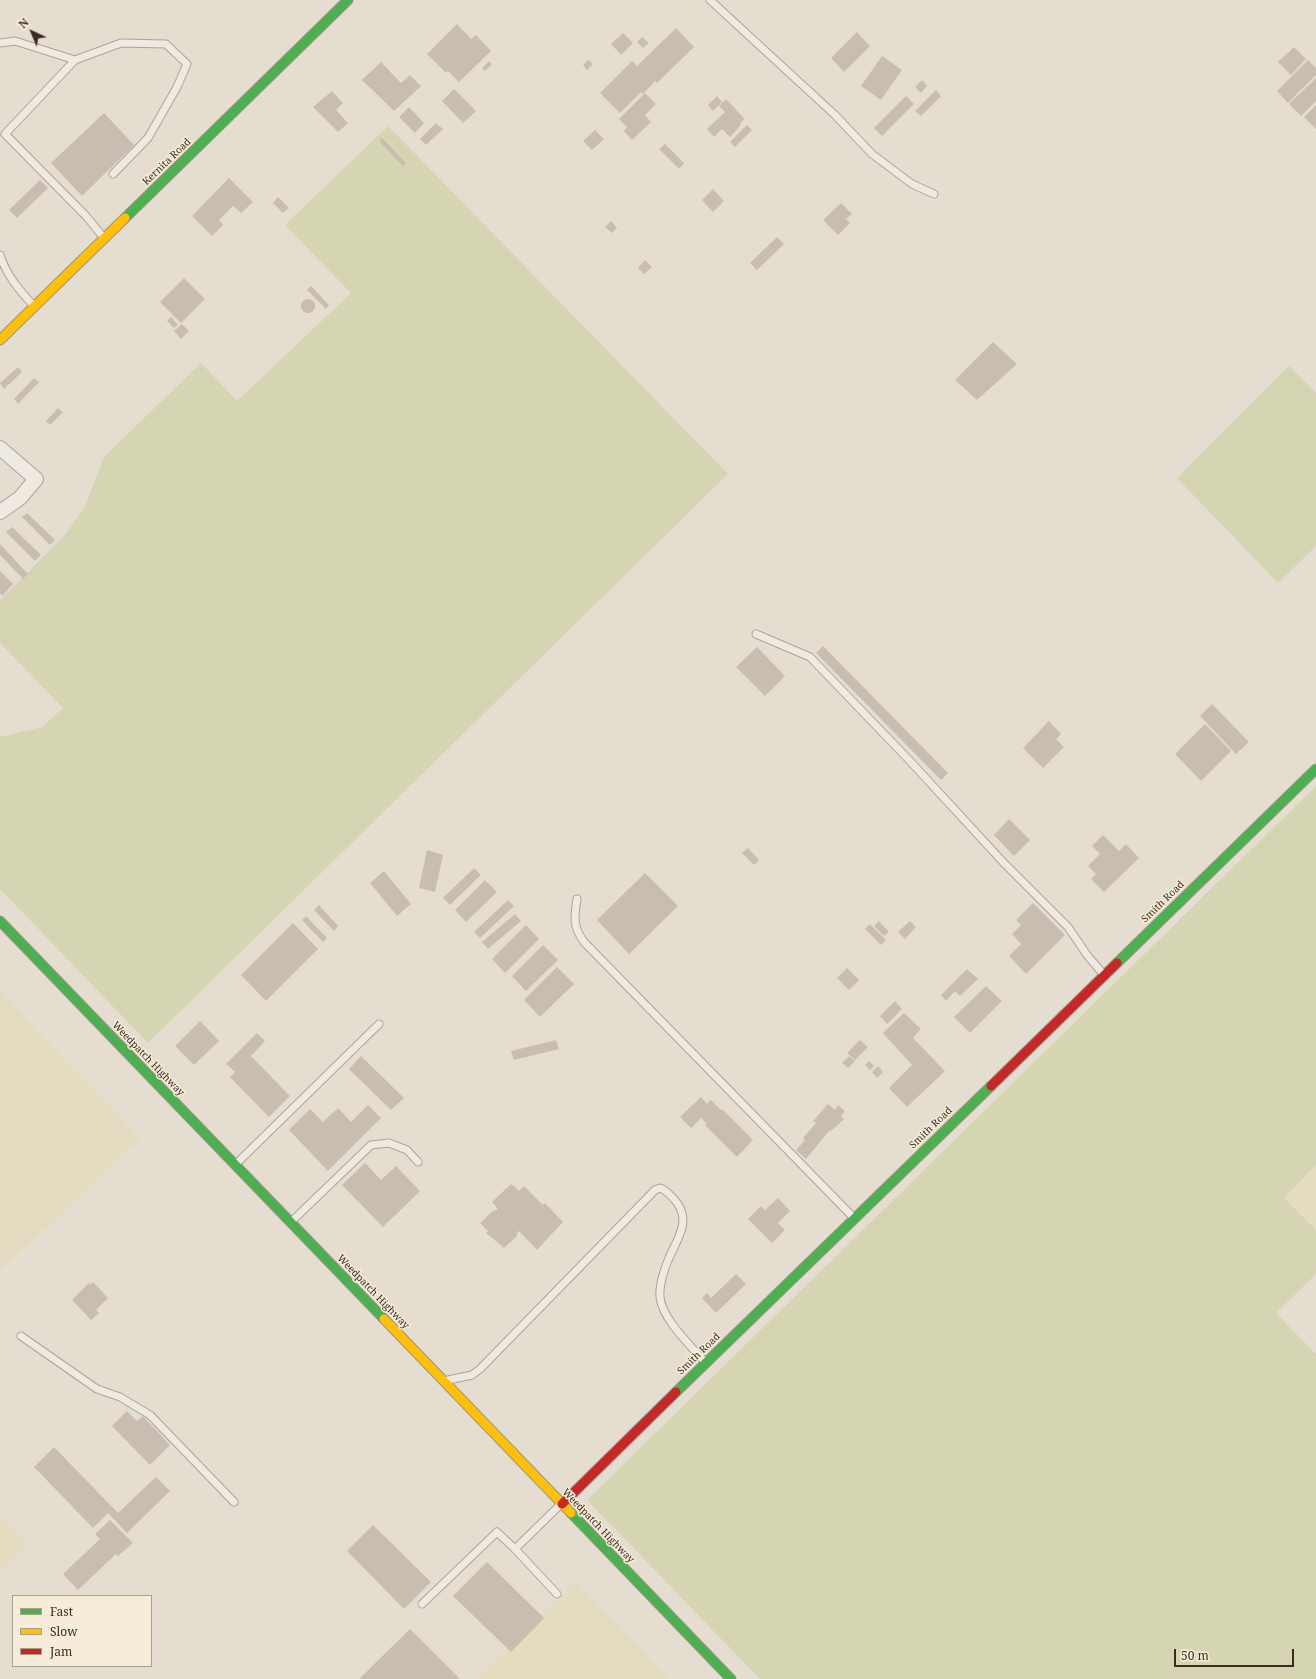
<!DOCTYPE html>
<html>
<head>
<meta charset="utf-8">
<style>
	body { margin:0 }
	#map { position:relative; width:1316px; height:1679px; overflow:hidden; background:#e5ded0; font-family:"Noto Serif",serif }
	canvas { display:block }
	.legend { position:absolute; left:12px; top:1595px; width:140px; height:72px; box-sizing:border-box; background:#f6ecd7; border:1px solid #ab9f8e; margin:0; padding:5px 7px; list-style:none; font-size:12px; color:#3b2c20 }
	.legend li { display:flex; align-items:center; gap:8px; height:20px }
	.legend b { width:20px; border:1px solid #ab9f8e }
	.north { position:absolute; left:12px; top:12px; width:40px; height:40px; -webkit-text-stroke:3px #f6ecd7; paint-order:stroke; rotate:316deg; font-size:11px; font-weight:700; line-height:16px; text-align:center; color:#3b2c20 }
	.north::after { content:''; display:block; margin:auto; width:14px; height:18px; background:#3b2c20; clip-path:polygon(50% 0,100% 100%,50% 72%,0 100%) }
	.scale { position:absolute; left:1174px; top:1649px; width:120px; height:18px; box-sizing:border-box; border:2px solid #3b2c20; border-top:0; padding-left:5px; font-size:12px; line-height:14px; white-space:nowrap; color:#3b2c20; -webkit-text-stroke:3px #f6ecd7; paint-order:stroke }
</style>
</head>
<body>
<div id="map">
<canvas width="1316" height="1679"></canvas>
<ul class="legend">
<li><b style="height:5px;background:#4caf50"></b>Fast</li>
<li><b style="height:5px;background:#ffc107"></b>Slow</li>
<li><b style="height:5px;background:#c62828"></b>Jam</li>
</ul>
<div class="north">N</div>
<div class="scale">50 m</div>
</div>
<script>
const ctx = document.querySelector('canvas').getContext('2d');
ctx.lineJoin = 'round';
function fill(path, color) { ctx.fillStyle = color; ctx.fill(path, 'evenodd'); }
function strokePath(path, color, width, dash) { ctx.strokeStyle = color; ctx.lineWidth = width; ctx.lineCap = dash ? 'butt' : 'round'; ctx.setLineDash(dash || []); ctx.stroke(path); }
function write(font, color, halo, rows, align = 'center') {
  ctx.font = font + ' "Noto Serif",serif'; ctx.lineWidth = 3; ctx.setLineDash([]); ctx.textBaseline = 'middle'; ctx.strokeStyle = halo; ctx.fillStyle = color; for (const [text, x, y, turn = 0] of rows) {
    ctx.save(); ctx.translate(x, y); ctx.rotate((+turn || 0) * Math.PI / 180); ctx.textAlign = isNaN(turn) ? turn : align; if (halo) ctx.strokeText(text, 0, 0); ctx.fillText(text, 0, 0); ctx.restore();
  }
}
fill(new Path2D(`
	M0,990L140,1139L0,1271Z
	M1316,1165V1230L1284,1198Z
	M0,1514L29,1544L0,1571Z
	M576,1582L671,1679H476Z`), '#e4dcc1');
fill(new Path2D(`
	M388,126L728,474L148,1043L0,889V737L42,727L63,708L0,643V600L65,535L85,506L104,457L201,363L237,401L351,293L285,225Z
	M1289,366L1316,393V546L1278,583L1177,478Z
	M1316,786V1165L1284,1198L1316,1230V1274L1276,1313L1316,1354V1679H760L587,1500Z`), '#d5d5b3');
fill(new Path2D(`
	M457,24L471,39L476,35L491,51L459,82L448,71L446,73L427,54Z
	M676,28L694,47L657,83L655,81L643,94L641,92L620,113L600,93L632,61L637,66Z
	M857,32L870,46L844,72L831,58Z
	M623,33L633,43L621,55L611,44Z
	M642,37L649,43L643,48L637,42Z
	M1294,47L1306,59L1291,75L1278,62Z
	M882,56L902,70L881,100L861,86Z
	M588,60L593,64L587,70L583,65Z
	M1308,60L1316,68V75L1288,103L1277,91Z
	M489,61L492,64L485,71L482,68Z
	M381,62L401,83L410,75L421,86L394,111L362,80Z
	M1316,78V101L1301,116L1289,104Z
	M922,80L927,86L921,93L915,87Z
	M454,89L476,111L463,123L442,101Z
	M936,90L941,96L921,116L915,111Z
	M332,91L343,103L336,110L348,123L338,132L313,107Z
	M645,93L656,104L645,115L651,122L632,140L624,131L627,127L619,119Z
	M717,96L722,102L713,111L708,105Z
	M906,96L914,104L882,136L874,128Z
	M726,99L745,119L740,123L741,125L730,137L722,129L714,137L707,129L725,112L719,106Z
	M1316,105V129L1304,117Z
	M409,107L424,123L415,133L399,117Z
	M104,113L134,145L82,196L51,163Z
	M436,123L443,129L426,145L420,139Z
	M747,125L752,130L735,147L730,142Z
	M595,130L604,139L592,150L583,141Z
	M382,138L406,163L403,166L379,141Z
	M665,144L684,163L679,169L659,149Z
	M229,178L253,202L241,213L233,206L219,220L223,225L212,236L192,216Z
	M40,180L48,188L17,218L9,210Z
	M713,189L724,201L713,212L702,200Z
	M278,197L289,208L283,213L273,203Z
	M841,203L852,214L846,219L850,223L838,235L823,220Z
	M611,221L617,228L612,233L605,227Z
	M777,237L784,244L757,270L750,263Z
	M645,260L652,267L644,274L638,268Z
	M184,278L205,299L181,323L160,302Z
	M311,286L329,305L326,309L307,290Z
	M301 306a7 7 0 1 1 14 0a7 7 0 1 1-14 0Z
	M171,317L178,325L174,328L167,321Z
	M182,324L189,331L181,339L174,331Z
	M993,342L1017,364L977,400L955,380Z
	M18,367L22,372L4,389L0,383Z
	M34,378L39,382L18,404L14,399Z
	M58,408L63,412L50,425L46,421Z
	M27,513L55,540L50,545L22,517Z
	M12,527L41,555L35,561L6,532Z
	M0,544L28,574L23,579L0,555Z
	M0,571L13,584L2,596L0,593Z
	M823,646L948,773L941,780L816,653Z
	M757,647L785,676L765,696L736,667Z
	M1212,704L1249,742L1236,754L1200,716Z
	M1049,721L1061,734L1056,739L1064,747L1043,768L1023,748Z
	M1205,724L1231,751L1201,781L1175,754Z
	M1009,819L1030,840L1014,856L994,835Z
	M1103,835L1119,851L1126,844L1139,858L1104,892L1091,879L1096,874L1088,866L1100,854L1092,846Z
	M748,848L759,860L754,865L742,853Z
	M427,850L443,855L435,892L419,888Z
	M474,868L481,875L450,905L443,898Z
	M384,871L411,904L397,916L370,883Z
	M645,873L678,906L629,954L597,920Z
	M485,880L497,892L466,922L455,910Z
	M508,900L514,906L480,938L474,932Z
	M1033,903L1065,935L1026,974L1009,956L1021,944L1012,934L1021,925L1016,920Z
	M319,905L338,926L334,931L314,910Z
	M515,914L521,921L488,949L482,942Z
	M306,916L327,938L323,942L302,920Z
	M879,921L889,932L884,936L874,926Z
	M910,921L916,927L905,939L898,932Z
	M293,923L318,949L266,1001L241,975Z
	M870,924L886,940L881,945L865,929Z
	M526,925L539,939L505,973L492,959Z
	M543,945L558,960L526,991L512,976Z
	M557,967L574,984L540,1017L524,1000Z
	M847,968L859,980L849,990L837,978Z
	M967,969L978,979L960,996L955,991L946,1001L941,995Z
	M986,986L1002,1001L970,1033L954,1017Z
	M895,1001L902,1009L887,1024L880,1016Z
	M904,1013L921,1029L913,1038L945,1071L907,1107L889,1088L912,1065L883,1033Z
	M200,1021L219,1041L194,1065L175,1046Z
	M257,1033L265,1041L251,1056L290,1096L269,1117L230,1077L235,1072L226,1064Z
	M556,1040L559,1049L514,1060L511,1051Z
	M860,1040L868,1047L855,1060L847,1053Z
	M361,1056L404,1098L391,1110L349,1069Z
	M849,1056L855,1061L848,1068L842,1063Z
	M869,1061L874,1066L870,1070L865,1065Z
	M878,1066L883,1072L877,1078L872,1072Z
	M701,1097L707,1104L711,1100L721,1110L722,1109L753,1140L737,1157L705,1125L707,1124L701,1118L691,1128L680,1117Z
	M828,1104L835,1110L838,1105L845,1111L841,1116L844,1119L831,1131L830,1130L806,1159L796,1150L805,1140L803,1138L816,1123L813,1121Z
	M368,1105L381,1118L328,1171L289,1130L310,1109L323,1122L338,1108L351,1122Z
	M365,1163L381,1180L396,1166L420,1191L383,1227L342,1185Z
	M511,1184L519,1191L524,1186L543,1205L545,1203L563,1222L537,1250L519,1231L516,1234L518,1235L504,1248L486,1233L488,1231L480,1223L494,1210L495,1211L498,1209L492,1202Z
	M778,1198L790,1211L778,1223L785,1230L772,1243L748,1219L761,1206L765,1210Z
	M736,1274L746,1284L716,1313L702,1298L707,1293L711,1298Z
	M93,1282L108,1298L96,1310L99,1313L91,1320L72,1300L89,1283L90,1285Z
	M127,1411L137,1421L143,1416L170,1445L150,1465L112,1426Z
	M54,1447L118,1513L156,1477L170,1491L127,1533L108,1513L93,1528L34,1467Z
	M110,1520L133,1543L118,1556L116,1554L78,1590L63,1574L100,1539L95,1534Z
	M373,1525L431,1582L404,1609L347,1551Z
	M487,1562L544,1618L511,1652L453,1596Z
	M410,1629L460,1679H359Z`), '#c9bdb1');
const lane = new Path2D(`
	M710,0L835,115L872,154L912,184L934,194
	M0,43L15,41L75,60
	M104,238L86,216L5,134L75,60L121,43L166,44L187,64L177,87L148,138L113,174
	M0,255C7,276 19,290 34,306
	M756,634L810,657L909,760L1003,862L1068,927L1087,955L1104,975
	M577,899C574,918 573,927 584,942L854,1218
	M237,1163L379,1024
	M292,1221L371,1145L389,1143L407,1150L418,1162
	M21,1336L97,1389L120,1397L150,1415L234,1502
	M448,1380L472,1375L480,1369L655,1190L660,1188C666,1190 670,1195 674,1199C693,1220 677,1239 669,1258C664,1269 659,1286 660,1297C662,1319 691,1346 705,1362
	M515,1549L557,1594
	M422,1604L497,1532L515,1549L560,1505`);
const street = new Path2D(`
	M0,448L36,479L20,498L0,512`);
const fast = new Path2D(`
	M125,218L348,0
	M0,921L384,1319
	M1117,963L1316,769
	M676,1392L991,1086
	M571,1513L731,1679`);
const slow = new Path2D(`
	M0,340L125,218
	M384,1319L571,1513`);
const jam = new Path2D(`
	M991,1086L1117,963
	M562,1504L676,1392`);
strokePath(lane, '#aba398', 9);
strokePath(street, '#aba398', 16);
strokePath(fast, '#9a9388', 11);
strokePath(slow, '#9a9388', 11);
strokePath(jam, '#9a9388', 11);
strokePath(lane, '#eeeae2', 7);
strokePath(street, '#eeeae2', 14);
strokePath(fast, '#4caf50', 9);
strokePath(slow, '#ffc107', 9);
strokePath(jam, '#c62828', 9);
write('10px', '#3b2c20', '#f6ecd7', [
	["Kernita Road",167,162,-44],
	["Smith Road",1163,902,-44],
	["Weedpatch Highway",148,1059,46],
	["Smith Road",931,1128,-44],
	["Weedpatch Highway",373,1292,46],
	["Smith Road",699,1354,-44],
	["Weedpatch Highway",598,1526,46]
]);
</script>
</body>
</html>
